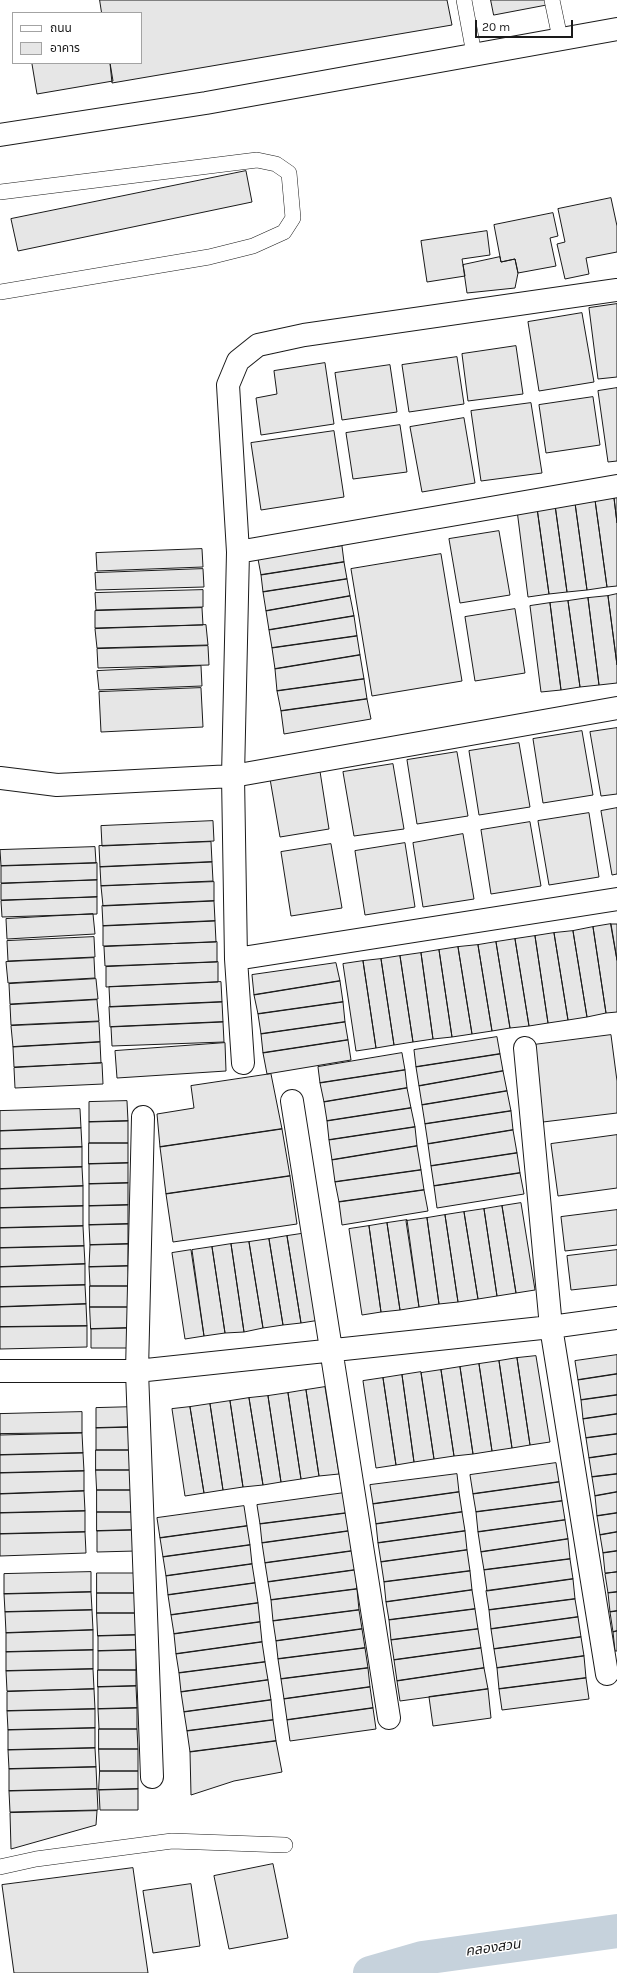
<!DOCTYPE html>
<html>
<head>
<meta charset="utf-8">
<style>
	body { margin:0 }
	#map { position:relative; width:617px; height:1973px; overflow:hidden; background:#fff; font-family:Karla,"Noto Sans Thai",sans-serif }
	canvas { display:block }
	.legend { position:absolute; left:12px; top:12px; width:130px; height:52px; box-sizing:border-box; background:#fff; border:1px solid #a3a3a3; margin:0; padding:5px 7px; list-style:none; font-size:12px; color:#1a1a1a }
	.legend li { display:flex; align-items:center; gap:8px; height:20px }
	.legend b { width:20px; border:1px solid #a3a3a3 }
	.scale { position:absolute; left:475px; top:20px; width:98px; height:18px; box-sizing:border-box; border:2px solid #1a1a1a; border-top:0; padding-left:5px; font-size:12px; line-height:14px; white-space:nowrap; color:#1a1a1a; -webkit-text-stroke:3px #fff; paint-order:stroke }
</style>
</head>
<body>
<div id="map">
<canvas width="617" height="1973"></canvas>
<ul class="legend">
<li><b style="height:5px;background:#fff"></b>ถนน</li>
<li><b style="height:11px;background:#e6e6e6"></b>อาคาร</li>
</ul>
<div class="scale">20 m</div>
</div>
<script>
const ctx = document.querySelector('canvas').getContext('2d');
ctx.lineJoin = 'round';
function strokePath(path, color, width, dash) { ctx.strokeStyle = color; ctx.lineWidth = width; ctx.lineCap = dash ? 'butt' : 'round'; ctx.setLineDash(dash || []); ctx.stroke(path); }
function fill(path, color) { ctx.fillStyle = color; ctx.fill(path, 'evenodd'); }
function write(font, color, halo, rows, align = 'center') {
  ctx.font = font + ' Karla,"Noto Sans Thai",sans-serif'; ctx.lineWidth = 3; ctx.setLineDash([]); ctx.textBaseline = 'middle'; ctx.strokeStyle = halo; ctx.fillStyle = color; for (const [text, x, y, turn = 0] of rows) {
    ctx.save(); ctx.translate(x, y); ctx.rotate((+turn || 0) * Math.PI / 180); ctx.textAlign = isNaN(turn) ? turn : align; if (halo) ctx.strokeText(text, 0, 0); ctx.fillText(text, 0, 0); ctx.restore();
  }
}
strokePath(new Path2D(`
	M370,1973L422,1958L617,1931`), '#c6d2dc', 34);
const building = new Path2D(`
	M100,0H447L452,25L112,83L110,63H141V13H102Z
	M491,0H556L557,3L494,15Z
	M38,63H110L113,81L37,94L32,64Z
	M246,171L252,202L18,251L11,219Z
	M611,198L617,226V252L586,258L589,274L565,279L557,244L565,242L558,209Z
	M553,213L558,236L550,238L556,266L518,273L515,259L501,262L494,225Z
	M487,231L490,255L462,259L465,276L427,282L421,241Z
	M500,257L501,262L515,259L518,273L515,288L467,293L463,265Z
	M617,304V377L598,379L589,308Z
	M582,313L594,382L539,391L528,322Z
	M516,346L523,394L468,401L462,354Z
	M457,357L464,404L409,412L402,365Z
	M325,363L334,424L261,435L256,398L277,394L274,371Z
	M390,365L397,412L342,420L335,373Z
	M617,388V461L608,462L598,391Z
	M593,397L600,445L546,453L539,405Z
	M531,403L542,473L481,481L471,411Z
	M464,418L475,483L422,492L410,427Z
	M400,425L407,472L353,479L346,433Z
	M334,431L344,497L261,510L251,443Z
	M617,497V523L614,498Z
	M614,498L617,523V586L607,587L595,500Z
	M595,500L607,587L587,590L575,503Z
	M575,503L587,590L567,592L555,505Z
	M555,505L567,592L549,594L537,508Z
	M537,508L549,594L528,597L517,510Z
	M499,531L510,595L460,603L449,539Z
	M342,546L344,562L261,575L258,559Z
	M202,549L203,567L97,571L96,553Z
	M441,554L462,681L372,696L351,569Z
	M344,562L347,579L263,592L261,575Z
	M203,569L204,587L96,590L95,573Z
	M347,579L350,596L266,611L263,592Z
	M203,590V607L96,610L95,593Z
	M617,594V665L608,596Z
	M350,596L354,616L269,630L266,611Z
	M608,596L617,665V683L599,685L588,598Z
	M588,598L599,685L580,687L568,601Z
	M568,601L580,687L561,690L550,603Z
	M550,603L561,690L541,692L530,606Z
	M202,608L203,625L95,628V611Z
	M515,609L525,673L475,681L465,617Z
	M354,616L357,636L272,648L269,630Z
	M206,625L208,645L97,648L95,629Z
	M357,636L360,655L275,669L272,648Z
	M208,646L209,665L98,668L97,649Z
	M360,655L364,679L277,691L275,669Z
	M201,666L202,686L99,690L97,671Z
	M364,679L367,699L281,711L277,691Z
	M201,688L203,727L101,732L99,692Z
	M367,699L371,719L284,734L281,711Z
	M617,728V794L601,796L590,732Z
	M582,731L593,795L543,803L533,739Z
	M519,743L530,807L479,815L469,751Z
	M457,752L468,816L417,824L407,760Z
	M393,764L404,829L354,836L343,772Z
	M319,765L329,829L280,837L269,773Z
	M617,808V874L612,875L601,811Z
	M589,813L599,877L549,885L538,821Z
	M213,821L214,841L102,846L101,826Z
	M530,822L541,886L491,894L481,830Z
	M463,834L474,899L423,907L413,843Z
	M211,842L212,862L100,867L99,846Z
	M405,843L415,907L365,915L355,851Z
	M331,844L342,908L291,916L281,852Z
	M95,847L96,863L1,866L0,850Z
	M212,862L213,881L101,886L100,867Z
	M97,863V880L1,883V866Z
	M97,880V897L1,900V884Z
	M214,882V901L103,906L101,886Z
	M97,897V914L2,917L1,901Z
	M214,901L215,921L103,926L102,906Z
	M93,914L95,934L7,939L6,919Z
	M215,921L216,942L103,946V926Z
	M611,924L617,960V1012L606,1013L593,927Z
	M611,924H617V960Z
	M593,927L606,1013L587,1017L573,931Z
	M573,931L587,1017L568,1020L554,933Z
	M554,933L568,1020L548,1023L535,936Z
	M535,936L548,1023L529,1026L515,939Z
	M94,937L95,957L8,961L7,941Z
	M515,939L529,1026L510,1028L496,942Z
	M217,942V962L105,966L104,947Z
	M496,942L510,1028L492,1031L478,945Z
	M478,945L492,1031L472,1034L458,947Z
	M458,947L472,1034L452,1037L439,950Z
	M439,950L452,1037L433,1039L421,953Z
	M421,953L433,1039L413,1042L400,956Z
	M400,956L413,1042L394,1045L381,959Z
	M94,958L95,978L8,983L6,962Z
	M381,959L394,1045L376,1048L363,961Z
	M363,961L376,1048L356,1051L343,964Z
	M218,962V982L106,987V967Z
	M336,963L340,981L254,995L252,975Z
	M96,979L98,999L10,1004L9,984Z
	M340,981L343,1002L258,1014L254,995Z
	M221,982L222,1002L110,1007L109,987Z
	M97,1000L99,1021L11,1025L10,1005Z
	M222,1002L223,1022L110,1027L109,1007Z
	M343,1002L345,1022L261,1034L258,1014Z
	M99,1022L100,1042L13,1047L11,1026Z
	M223,1022L224,1042L112,1046L111,1027Z
	M345,1022L348,1040L263,1053L261,1034Z
	M611,1035L617,1081V1113L543,1122L533,1045Z
	M497,1037L500,1054L416,1067L414,1050Z
	M348,1040L351,1060L267,1074L263,1053Z
	M100,1042L101,1063L14,1067L13,1047Z
	M225,1043L226,1071L117,1078L115,1051Z
	M402,1053L405,1070L320,1083L318,1067Z
	M500,1054L503,1071L419,1086L416,1067Z
	M102,1063L103,1084L15,1088L14,1068Z
	M405,1070L407,1088L324,1102L320,1083Z
	M503,1071L507,1091L422,1105L419,1086Z
	M271,1074L282,1129L160,1147L157,1114L194,1108L191,1086Z
	M407,1088L411,1108L327,1121L324,1102Z
	M507,1091L511,1111L425,1124L422,1105Z
	M127,1101L128,1121L89,1122V1102Z
	M411,1108L415,1127L329,1140L327,1121Z
	M80,1109L81,1128L0,1131V1111Z
	M511,1111L513,1130L428,1144L425,1124Z
	M128,1121V1143H89V1122Z
	M415,1127L417,1146L332,1160L329,1140Z
	M81,1128L82,1147L0,1149V1131Z
	M282,1129L290,1176L166,1194L160,1147Z
	M513,1130L517,1153L431,1166L428,1144Z
	M617,1135V1188L558,1196L551,1144Z
	M89,1143H128V1163L89,1164Z
	M417,1146L421,1170L335,1182L332,1160Z
	M82,1147V1167L0,1169V1149Z
	M517,1153L520,1173L434,1186L431,1166Z
	M128,1163V1183L89,1184V1164Z
	M82,1167L83,1186L0,1189V1169Z
	M421,1170L424,1190L339,1202L335,1182Z
	M520,1173L524,1194L437,1208L434,1186Z
	M290,1176L297,1224L173,1242L166,1194Z
	M128,1183V1205L89,1206V1184Z
	M83,1186V1206L0,1208V1189Z
	M424,1190L428,1211L342,1225L339,1202Z
	M521,1203L535,1290L516,1293L502,1206Z
	M128,1205V1224L89,1225V1206Z
	M83,1206V1226L0,1228V1208Z
	M502,1206L516,1293L497,1296L484,1209Z
	M484,1209L497,1296L478,1299L464,1212Z
	M617,1210V1245L565,1251L561,1217Z
	M464,1212L478,1299L458,1302L445,1215Z
	M445,1215L458,1302L439,1304L427,1218Z
	M427,1218L439,1304L419,1307L406,1221Z
	M407,1220L419,1307L400,1310L387,1223Z
	M387,1223L400,1310L381,1312L369,1226Z
	M128,1224V1244L90,1245L89,1225Z
	M83,1226L84,1246L0,1248V1228Z
	M369,1226L381,1312L362,1315L349,1229Z
	M307,1233L320,1320L301,1323L287,1236Z
	M287,1236L301,1323L283,1325L269,1239Z
	M269,1239L283,1325L263,1328L249,1242Z
	M249,1242L263,1328L244,1332L231,1244Z
	M128,1244V1266L89,1267L90,1245Z
	M231,1244L244,1332L225,1333L212,1247Z
	M84,1246L85,1264L0,1267V1248Z
	M212,1247L225,1333L204,1336L192,1250Z
	M191,1250L204,1336L185,1339L172,1253Z
	M617,1250V1285L571,1290L567,1256Z
	M85,1264V1285L0,1287V1267Z
	M128,1266L129,1286H90L89,1267Z
	M85,1285L86,1304L0,1307V1287Z
	M90,1286H129V1307H90Z
	M86,1304L87,1326L0,1327V1307Z
	M90,1307H129V1328L91,1329Z
	M87,1326V1347L0,1349V1327Z
	M129,1328L130,1348H91V1329Z
	M617,1355V1374L578,1380L575,1361Z
	M536,1356L550,1442L530,1445L517,1358Z
	M517,1358L530,1445L512,1448L499,1361Z
	M499,1361L512,1448L492,1451L479,1364Z
	M479,1364L492,1451L473,1454L460,1367Z
	M460,1367L473,1454L454,1456L441,1370Z
	M441,1370L454,1456L434,1459L421,1373Z
	M421,1372L434,1459L414,1462L402,1375Z
	M617,1374V1395L581,1400L578,1380Z
	M402,1375L414,1462L396,1465L383,1378Z
	M383,1378L396,1465L376,1468L363,1381Z
	M325,1387L339,1474L319,1476L306,1390Z
	M306,1390L319,1476L301,1479L288,1393Z
	M288,1393L301,1479L281,1482L268,1396Z
	M617,1395V1414L583,1419L581,1400Z
	M268,1396L281,1482L263,1485L249,1398Z
	M249,1398L263,1485L243,1487L230,1401Z
	M230,1401L243,1487L223,1490L210,1404Z
	M210,1404L223,1490L204,1493L190,1407Z
	M135,1407V1427L96,1428V1408Z
	M190,1407L204,1493L185,1496L172,1409Z
	M82,1412V1433L0,1435V1414Z
	M617,1414V1434L586,1438L583,1419Z
	M135,1427V1450H96V1428Z
	M82,1433L83,1453L0,1455V1434Z
	M617,1434V1454L589,1458L586,1438Z
	M96,1450H135V1470H96Z
	M83,1453L84,1471L0,1473V1455Z
	M617,1454V1474L592,1477L589,1458Z
	M556,1463L559,1482L473,1494L470,1475Z
	M96,1470H135V1490H97Z
	M84,1471V1491L0,1494V1473Z
	M457,1474L459,1492L373,1504L370,1485Z
	M617,1474V1492L595,1496L592,1477Z
	M559,1482L562,1501L476,1512L473,1494Z
	M97,1490H135L136,1512H97Z
	M84,1491L85,1511L0,1513V1494Z
	M459,1492L462,1512L376,1524L373,1504Z
	M617,1492V1513L597,1516L595,1496Z
	M344,1493L347,1513L260,1524L257,1505Z
	M562,1501L565,1520L478,1532L476,1512Z
	M244,1506L247,1526L160,1538L157,1518Z
	M85,1511V1532L0,1534V1513Z
	M97,1512H136L135,1530L97,1531Z
	M462,1512L465,1531L378,1543L376,1524Z
	M347,1513L349,1531L262,1543L260,1524Z
	M617,1513V1532L600,1535L597,1516Z
	M565,1520L568,1539L481,1552L478,1532Z
	M247,1526L250,1545L163,1557L160,1538Z
	M135,1530L136,1551L97,1552V1531Z
	M349,1531L352,1551L265,1563L262,1543Z
	M465,1531L467,1550L381,1562L378,1543Z
	M85,1532L86,1553L0,1556V1534Z
	M617,1532V1551L603,1553L600,1535Z
	M568,1539L570,1559L484,1570L481,1552Z
	M250,1545L252,1564L166,1576L163,1557Z
	M467,1550L470,1571L384,1582L381,1562Z
	M352,1551L355,1570L268,1582L265,1563Z
	M617,1551V1572L605,1573L603,1553Z
	M570,1559L573,1579L487,1591L484,1570Z
	M252,1564L255,1583L168,1595L166,1576Z
	M355,1570L357,1589L271,1600L268,1582Z
	M470,1571L472,1590L386,1602L384,1582Z
	M91,1572V1592L4,1594V1574Z
	M617,1572V1592L608,1593L605,1574Z
	M97,1573H136V1593H97Z
	M573,1579L575,1599L489,1610L486,1591Z
	M255,1583L258,1603L171,1615L168,1595Z
	M357,1589L359,1610L273,1621L271,1600Z
	M472,1590L475,1609L389,1620L386,1602Z
	M91,1592L92,1610L5,1612L4,1594Z
	M617,1592V1611L610,1612L608,1593Z
	M97,1593H136V1613H97Z
	M575,1599L578,1617L491,1629L489,1610Z
	M258,1603L260,1622L174,1634L171,1615Z
	M475,1609L478,1629L391,1640L389,1620Z
	M92,1610L93,1630L6,1633L5,1612Z
	M359,1610L362,1629L276,1641L273,1621Z
	M617,1611V1631L613,1632L610,1612Z
	M97,1613H136V1635L98,1636Z
	M578,1617L581,1637L494,1649L491,1629Z
	M260,1622L262,1642L176,1654L174,1634Z
	M362,1629L365,1648L278,1659L276,1641Z
	M478,1629L481,1648L394,1660L391,1640Z
	M93,1630V1650L6,1652V1633Z
	M617,1631V1651H615L613,1632Z
	M136,1635V1650L98,1651V1636Z
	M581,1637L584,1656L497,1668L494,1649Z
	M262,1642L265,1662L179,1673L176,1654Z
	M365,1648L368,1668L281,1679L278,1659Z
	M481,1648L484,1668L397,1681L394,1660Z
	M93,1650V1669L6,1671V1652Z
	M136,1650V1670H98V1651Z
	M584,1656L586,1678L499,1689L497,1668Z
	M265,1662L268,1680L181,1692L179,1673Z
	M368,1668L370,1687L284,1699L281,1679Z
	M484,1668L488,1689L400,1701L397,1681Z
	M93,1669L94,1689L7,1691L6,1671Z
	M98,1670H136V1686L98,1687Z
	M586,1678L589,1699L502,1710L499,1689Z
	M268,1680L271,1700L184,1712L181,1692Z
	M136,1686L137,1708L98,1709V1687Z
	M370,1687L373,1708L287,1720L284,1699Z
	M94,1689L95,1709L7,1711V1692Z
	M488,1689L491,1718L433,1726L429,1697Z
	M271,1700L273,1720L187,1731L184,1712Z
	M137,1708V1729H99L98,1709Z
	M373,1708L376,1729L290,1741L287,1720Z
	M95,1709V1728L8,1730L7,1711Z
	M273,1720L276,1741L190,1752L187,1731Z
	M95,1728V1748L8,1750V1730Z
	M99,1729H137L138,1749H99Z
	M276,1741L282,1772L234,1781L191,1795L190,1752Z
	M95,1748L96,1767L9,1769L8,1750Z
	M99,1749H138V1771H100Z
	M96,1767L97,1789L9,1791V1769Z
	M100,1771H138V1789L99,1790Z
	M97,1789L98,1810L10,1812L9,1791Z
	M138,1789V1810H100L99,1790Z
	M97,1811L96,1825L11,1849L10,1813Z
	M273,1864L288,1938L229,1949L214,1876Z
	M133,1868L148,1973H14L2,1885Z
	M191,1884L200,1946L153,1953L143,1891Z`);
fill(building, '#e6e6e6');
strokePath(building, '#1a1a1a', 1);
const lane = new Path2D(`
	M464,0L474,54
	M552,0L560,38
	M0,192L257,160L276,164L289,173L293,218L284,232L253,246L209,257L0,292
	M0,1867L36,1859L172,1841L285,1845`);
const street = new Path2D(`
	M0,135L206,103L617,29
	M238,552L617,486
	M0,778L57,785L233,776L617,708
	M236,959L617,899
	M525,1048L551,1327L607,1674
	M243,1063L236,959L233,776L238,552L228,385L238,361L258,345L304,335L617,290
	M292,1101L389,1718
	M143,1117L137,1371L152,1777
	M0,1371H137L551,1327L617,1318`);
strokePath(lane, '#1a1a1a', 16);
strokePath(street, '#1a1a1a', 24);
strokePath(lane, '#fff', 15);
strokePath(street, '#fff', 22);
write('italic 14px', '#1a1a1a', '#fff', [
	["คลองสวน",493,1948,-8]
]);
</script>
</body>
</html>
